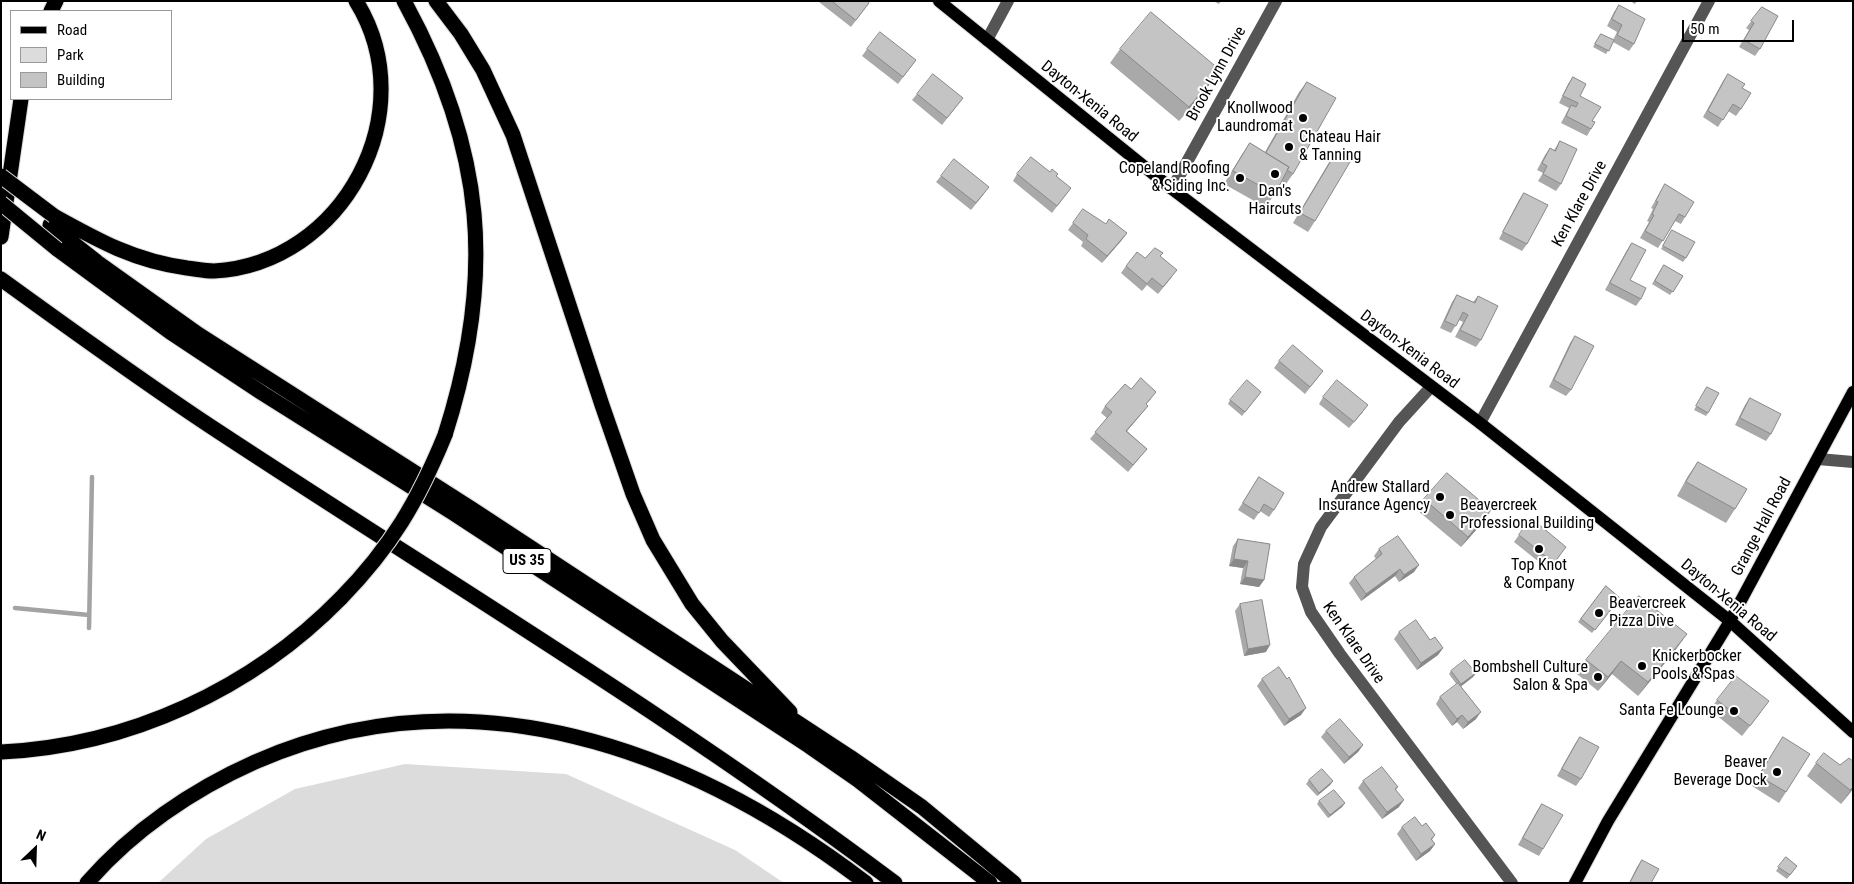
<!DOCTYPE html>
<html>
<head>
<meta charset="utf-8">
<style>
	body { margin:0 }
	#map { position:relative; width:1854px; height:884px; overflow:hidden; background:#fff; font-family:"Roboto Condensed",sans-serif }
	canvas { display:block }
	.frame { position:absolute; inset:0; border:2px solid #000; pointer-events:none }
	.legend { position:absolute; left:10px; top:10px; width:162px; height:90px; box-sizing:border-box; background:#fff; border:1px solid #999; margin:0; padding:6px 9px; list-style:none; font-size:15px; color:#000 }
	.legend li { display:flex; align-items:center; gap:10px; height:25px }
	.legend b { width:25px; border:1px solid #999 }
	.north { position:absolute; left:10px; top:824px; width:50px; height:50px; -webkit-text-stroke:4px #fff; paint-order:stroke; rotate:24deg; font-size:14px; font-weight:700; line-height:20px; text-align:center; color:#000 }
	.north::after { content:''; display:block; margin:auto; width:18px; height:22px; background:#000; clip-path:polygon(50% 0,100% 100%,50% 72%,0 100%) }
	.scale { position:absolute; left:1682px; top:20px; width:112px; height:22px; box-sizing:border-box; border:2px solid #000; border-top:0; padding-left:6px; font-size:15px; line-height:18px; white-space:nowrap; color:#000; -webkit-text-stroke:4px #fff; paint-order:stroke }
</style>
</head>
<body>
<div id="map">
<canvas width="1854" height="884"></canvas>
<div class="frame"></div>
<ul class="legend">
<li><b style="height:6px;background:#000"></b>Road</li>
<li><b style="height:14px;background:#dcdcdc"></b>Park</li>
<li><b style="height:14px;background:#c4c4c4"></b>Building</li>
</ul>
<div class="north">N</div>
<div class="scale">50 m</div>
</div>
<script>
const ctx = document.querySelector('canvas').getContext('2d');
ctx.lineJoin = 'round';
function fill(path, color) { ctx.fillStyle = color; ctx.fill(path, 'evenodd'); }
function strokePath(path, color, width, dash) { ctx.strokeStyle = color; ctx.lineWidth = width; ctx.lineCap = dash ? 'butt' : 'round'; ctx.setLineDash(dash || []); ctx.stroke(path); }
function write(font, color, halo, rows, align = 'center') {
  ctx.font = font + ' "Roboto Condensed",sans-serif'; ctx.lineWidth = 4; ctx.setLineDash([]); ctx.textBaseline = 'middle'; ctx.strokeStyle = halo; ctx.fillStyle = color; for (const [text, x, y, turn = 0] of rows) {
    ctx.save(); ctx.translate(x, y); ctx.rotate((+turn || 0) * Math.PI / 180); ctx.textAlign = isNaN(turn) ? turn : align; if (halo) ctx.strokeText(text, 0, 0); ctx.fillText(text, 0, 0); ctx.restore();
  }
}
fill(new Path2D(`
	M405,764L566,774L735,850L784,883H158L206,839L295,789Z`), '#dcdcdc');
strokePath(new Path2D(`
	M15,608L89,615
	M89,628L92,477`), '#a3a3a3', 4.5);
const major = new Path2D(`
	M939,1L1172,189L1480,423L1730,621L1853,732
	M1575,883L1608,821L1730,621L1853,392`);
const highway = new Path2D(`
	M404,1C485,149 496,275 445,435
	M436,1L461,34L483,70L513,135L602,405L633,494L653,540L692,604L722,641L790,712
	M51,11L56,1
	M54,216C99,241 135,261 187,268C196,269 205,271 214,271C343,264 425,112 356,1
	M50,225L97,262L198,334L472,509L850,757L922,807L1014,883
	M1,237L21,99
	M57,249L170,332L262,393L453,513L809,746L858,780L990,883
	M1,279C70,329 139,379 210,426C439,577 675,718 895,883
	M1,752C129,746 252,689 341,598
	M87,883C132,831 192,790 255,762C470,668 689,748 866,883`);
strokePath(major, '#dbdbdb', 14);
strokePath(highway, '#dbdbdb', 17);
strokePath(new Path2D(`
	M987,40L1008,1
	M1172,189L1276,1
	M1430,388L1399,422L1321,527L1304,564L1302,587L1311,612L1340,654L1512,883
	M1480,423L1709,1
	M1818,459L1853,462`), '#555', 12);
strokePath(major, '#000', 12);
strokePath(highway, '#000', 15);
const highwayBridge = new Path2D(`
	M1,176L54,216
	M1,203L57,249
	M341,598C391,547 418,501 445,435`);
strokePath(highwayBridge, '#dbdbdb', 17, []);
strokePath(highwayBridge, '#000', 15);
fill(new Path2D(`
	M820,1H868L869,3L851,27L819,2Z
	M1213,1H1221L1219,4Z
	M1630,1H1637L1635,4Z
	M1619,5L1634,44L1629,51L1613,42L1606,54L1593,47L1601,34L1613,40L1617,32L1607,26L1614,12Z
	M1762,7L1760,49L1755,56L1739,47L1749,30L1746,28Z
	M867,49L916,60L898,84L862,56Z
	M1120,49L1210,84L1179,121L1110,63Z
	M1728,74L1742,88L1741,109L1736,116L1728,111L1718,127L1703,117L1723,81Z
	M1573,77L1580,96L1592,121L1591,129L1587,136L1561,123L1569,108L1559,103L1568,84Z
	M1307,82L1293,174L1286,184L1281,181L1275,194L1265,207L1224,184L1241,156L1250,143L1265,152L1299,92Z
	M917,94L963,98L942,125L912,100Z
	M1560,141L1561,184L1556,191L1538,181L1543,173L1537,170L1545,155L1550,148L1554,150Z
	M1336,153L1315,221L1308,232L1293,223L1328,164Z
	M1017,174L1071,188L1052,213L1013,181Z
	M941,176L984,194L971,210L936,182Z
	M1665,184L1685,217L1681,224L1675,221L1658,248L1640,238L1649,222L1647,221L1653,209L1651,208Z
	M1524,193L1527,244L1522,251L1499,239L1519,200Z
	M1073,223L1106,224L1127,233L1102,263L1081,246L1083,242L1068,230Z
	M1672,230L1686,258L1683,262L1661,249Z
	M1632,243L1630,280L1641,299L1636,306L1605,290L1627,250Z
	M1160,257L1172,277L1158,294L1147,285L1142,291L1121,273L1126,266L1145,258Z
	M1664,265L1683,276L1670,295L1652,284Z
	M1457,295L1473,302L1478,296L1481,340L1476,347L1455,337L1463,322L1459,320L1451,333L1440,328L1452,302Z
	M1575,336L1571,390L1566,396L1549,387L1570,343Z
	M1279,361L1323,371L1305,394L1274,368Z
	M1707,387L1708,413L1706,416L1694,410Z
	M1131,389L1151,399L1146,404L1148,406L1143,412L1127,431L1147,449L1128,472L1090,439L1107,418L1101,413L1105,406Z
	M1261,392L1242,416L1228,404L1230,400Z
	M1323,397L1363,412L1349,428L1319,404Z
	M1750,398L1771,434L1766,441L1735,425L1745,405Z
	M1698,462L1735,509L1726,523L1677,496L1688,476Z
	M1259,477L1274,510L1269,517L1260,511L1254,520L1238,510Z
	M1424,499L1484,521L1461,547L1417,510Z
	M1519,535L1561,554L1549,570L1514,542Z
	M1238,539L1264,580L1259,587L1240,584L1243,568L1229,566L1233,546Z
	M1379,549L1414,572L1399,582L1395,576L1361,601L1349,583L1354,577L1376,559L1374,556Z
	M1606,586L1620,598L1592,633L1578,622Z
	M1240,604L1266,652L1244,656L1235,611Z
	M1399,632L1430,640L1443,648L1438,655L1417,670L1394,639Z
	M1677,648L1638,696L1612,674L1598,691L1577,674L1586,660Z
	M1451,671L1476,673L1473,677L1461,686L1476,719L1463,729L1457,722L1452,726L1436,704L1440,697L1457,685L1449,674Z
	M1262,679L1301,715L1284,726L1257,686Z
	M1717,700L1761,712L1742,736L1710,710Z
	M1326,731L1363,745L1358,752L1344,764L1321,737Z
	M1580,737L1581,779L1576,786L1557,776L1575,744Z
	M1783,737L1786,792L1779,803L1752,786Z
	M1853,761V789L1841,804L1807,776L1816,763L1840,765Z
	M1309,780L1333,781L1330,785L1317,796L1306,784Z
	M1363,781L1398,787L1396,790L1399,807L1382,819L1358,788Z
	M1319,801L1345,803L1342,807L1328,818L1317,804Z
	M1542,804L1543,849L1539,856L1518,845L1537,811Z
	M1422,826L1435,835L1432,840L1435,844L1430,851L1416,861L1397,834L1402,827Z
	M1786,857L1797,866L1787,879L1776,871Z
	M1642,860L1651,883H1629L1637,867Z`), '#a9a9a9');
fill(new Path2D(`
	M1220,70L1210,84L1179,121L1189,107Z
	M1127,233L1122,240L1102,263L1107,256Z
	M1148,406L1143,412L1121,438L1126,431Z
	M1491,510L1484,521L1461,547L1468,537Z
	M1234,559L1248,561L1243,568L1229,566Z
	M1419,565L1414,572L1399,582L1404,575Z
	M1400,569L1395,576L1361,601L1366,594Z
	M1245,577L1264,580L1259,587L1240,584Z
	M1687,634L1677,648L1638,696L1648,682Z
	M1270,645L1266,652L1244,656L1248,649Z
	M1443,648L1438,655L1417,670L1421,663Z
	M1621,661L1612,674L1598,691L1608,677Z
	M1476,673L1473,677L1459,688L1461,684Z
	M1306,708L1301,715L1284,726L1289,719Z
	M1481,712L1476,719L1463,729L1468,722Z
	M1462,715L1457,722L1452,726L1457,719Z
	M1363,745L1358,752L1344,764L1349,757Z
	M1333,781L1330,785L1317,796L1319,793Z
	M1853,787V789L1841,804Z
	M1404,800L1399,807L1382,819L1387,812Z
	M1345,803L1342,807L1328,818L1330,815Z
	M1435,844L1430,851L1416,861L1421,854Z`), '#898989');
const building = new Path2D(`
	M832,1H868L869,3L856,20Z
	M1619,5L1645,19L1634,44L1617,35L1622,25L1612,19Z
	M1762,7L1778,16L1760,49L1744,40L1754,23L1751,21Z
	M1151,12L1220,70L1189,107L1120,49Z
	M880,32L916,60L903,77L867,49Z
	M1601,34L1614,40L1609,51L1595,44Z
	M933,74L963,98L947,118L917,94Z
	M1728,74L1745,84L1742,88L1751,93L1741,109L1733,104L1723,120L1708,111Z
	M1573,77L1586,84L1580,96L1601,107L1592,121L1595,122L1591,129L1566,116L1571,105L1576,107L1578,103L1563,96Z
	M1307,82L1336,98L1293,174L1287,170L1289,167L1266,153Z
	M1560,141L1577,149L1561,184L1543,174L1547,166L1542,163L1550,148L1555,151Z
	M1250,143L1289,167L1275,194L1233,171Z
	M1336,153L1350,162L1315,221L1300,213Z
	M1031,157L1050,172L1052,169L1058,174L1056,176L1071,188L1057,206L1017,174Z
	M954,159L989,187L976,203L941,176Z
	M1665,184L1694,202L1685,217L1679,214L1663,241L1645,231L1654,215L1652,214L1658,202L1656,201Z
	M1524,193L1548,205L1527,244L1503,232Z
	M1083,209L1106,224L1109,219L1127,233L1107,256L1086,239L1088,235L1073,223Z
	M1672,230L1695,242L1686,258L1663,246Z
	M1632,243L1646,250L1630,280L1646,288L1641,299L1610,283Z
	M1155,248L1163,253L1160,256L1177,270L1163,287L1152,278L1147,284L1126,266L1137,252L1145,258Z
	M1664,265L1683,276L1673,292L1655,281Z
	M1457,295L1475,303L1478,296L1498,306L1481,340L1460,330L1468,315L1463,312L1456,326L1445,321Z
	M1575,336L1594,346L1571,390L1554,380Z
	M1293,345L1323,371L1310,387L1279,361Z
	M1141,378L1156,392L1146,404L1148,406L1126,431L1147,449L1133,465L1095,432L1112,412L1105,406L1125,384L1131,389Z
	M1247,380L1261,392L1245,412L1230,400Z
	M1337,380L1368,405L1354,422L1323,397Z
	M1707,387L1719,393L1708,413L1696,406Z
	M1750,398L1781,414L1771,434L1740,418Z
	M1698,462L1747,489L1735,509L1686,482Z
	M1447,473L1491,510L1468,537L1424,499Z
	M1259,477L1284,493L1274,510L1264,504L1259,513L1243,503Z
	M1531,518L1566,547L1554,563L1519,535Z
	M1398,536L1419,565L1404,575L1400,569L1366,594L1354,577L1382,554L1379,549Z
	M1238,539L1270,544L1264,580L1245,577L1248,561L1234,559Z
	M1606,586L1620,598L1595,630L1581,619Z
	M1639,596L1687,634L1648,682L1621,661L1608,677L1586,660Z
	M1262,600L1270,645L1248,649L1240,604Z
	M1416,620L1430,640L1435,637L1443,648L1421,663L1399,632Z
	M1465,660L1476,673L1461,684L1451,671Z
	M1279,667L1287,679L1289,677L1306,708L1289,719L1262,679Z
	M1736,676L1769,701L1750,726L1717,700Z
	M1458,683L1481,712L1468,722L1462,715L1457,719L1440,697Z
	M1340,719L1363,745L1349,757L1326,731Z
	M1580,737L1599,747L1581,779L1562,769Z
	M1783,737L1810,754L1786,792L1759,776Z
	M1824,753L1840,765L1849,758L1853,761V787L1850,790L1816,763Z
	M1382,767L1398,787L1395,789L1404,800L1387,812L1363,781Z
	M1322,769L1333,781L1319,793L1309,780Z
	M1334,790L1345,803L1330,815L1319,801Z
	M1542,804L1563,815L1543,849L1523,838Z
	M1415,817L1422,826L1426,823L1435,835L1431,839L1435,844L1421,854L1402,827Z
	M1786,857L1797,866L1790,875L1778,867Z
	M1642,860L1659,869L1651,883H1630Z`);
fill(building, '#c4c4c4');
strokePath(building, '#898989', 1);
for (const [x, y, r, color] of [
	[1303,118,5,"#000"],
	[1289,147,5,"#000"],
	[1275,174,5,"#000"],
	[1240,178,5,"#000"],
	[1440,497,5,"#000"],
	[1450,515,5,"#000"],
	[1539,549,5,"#000"],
	[1599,613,5,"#000"],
	[1642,666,5,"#000"],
	[1598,677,5,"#000"],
	[1734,711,5,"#000"],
	[1777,772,5,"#000"]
]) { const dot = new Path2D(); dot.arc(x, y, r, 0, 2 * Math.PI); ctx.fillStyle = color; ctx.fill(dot); strokePath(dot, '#fff', 2); }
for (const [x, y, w] of [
	[527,561,48]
]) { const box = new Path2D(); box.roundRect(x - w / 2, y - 12.5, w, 25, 4); ctx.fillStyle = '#fff'; ctx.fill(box); strokePath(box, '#000', 1); }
write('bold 15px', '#000', null, [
	["US 35",527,561]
]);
write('16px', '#000', '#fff', [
	["Brook Lynn Drive",1217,74,-61],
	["Dayton-Xenia Road",1089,102,39],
	["Ken Klare Drive",1580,204,-61],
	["Dayton-Xenia Road",1409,350,37],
	["Grange Hall Road",1762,527,-62],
	["Dayton-Xenia Road",1728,601,40],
	["Ken Klare Drive",1353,643,55]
]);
write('16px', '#000', '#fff', [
	["Knollwood",1293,109],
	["Laundromat",1293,127],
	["Chateau Hair",1299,138,"left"],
	["& Tanning",1299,156,"left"],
	["Copeland Roofing",1230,169],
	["& Siding Inc.",1230,187],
	["Dan's",1275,192,"center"],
	["Haircuts",1275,210,"center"],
	["Andrew Stallard",1430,488],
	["Insurance Agency",1430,506],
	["Beavercreek",1460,506,"left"],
	["Professional Building",1460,524,"left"],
	["Top Knot",1539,566,"center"],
	["& Company",1539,584,"center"],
	["Beavercreek",1609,604,"left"],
	["Pizza Dive",1609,622,"left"],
	["Knickerbocker",1652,657,"left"],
	["Pools & Spas",1652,675,"left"],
	["Bombshell Culture",1588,668],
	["Salon & Spa",1588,686],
	["Santa Fe Lounge",1724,711],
	["Beaver",1767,763],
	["Beverage Dock",1767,781]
], 'right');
</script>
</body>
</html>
